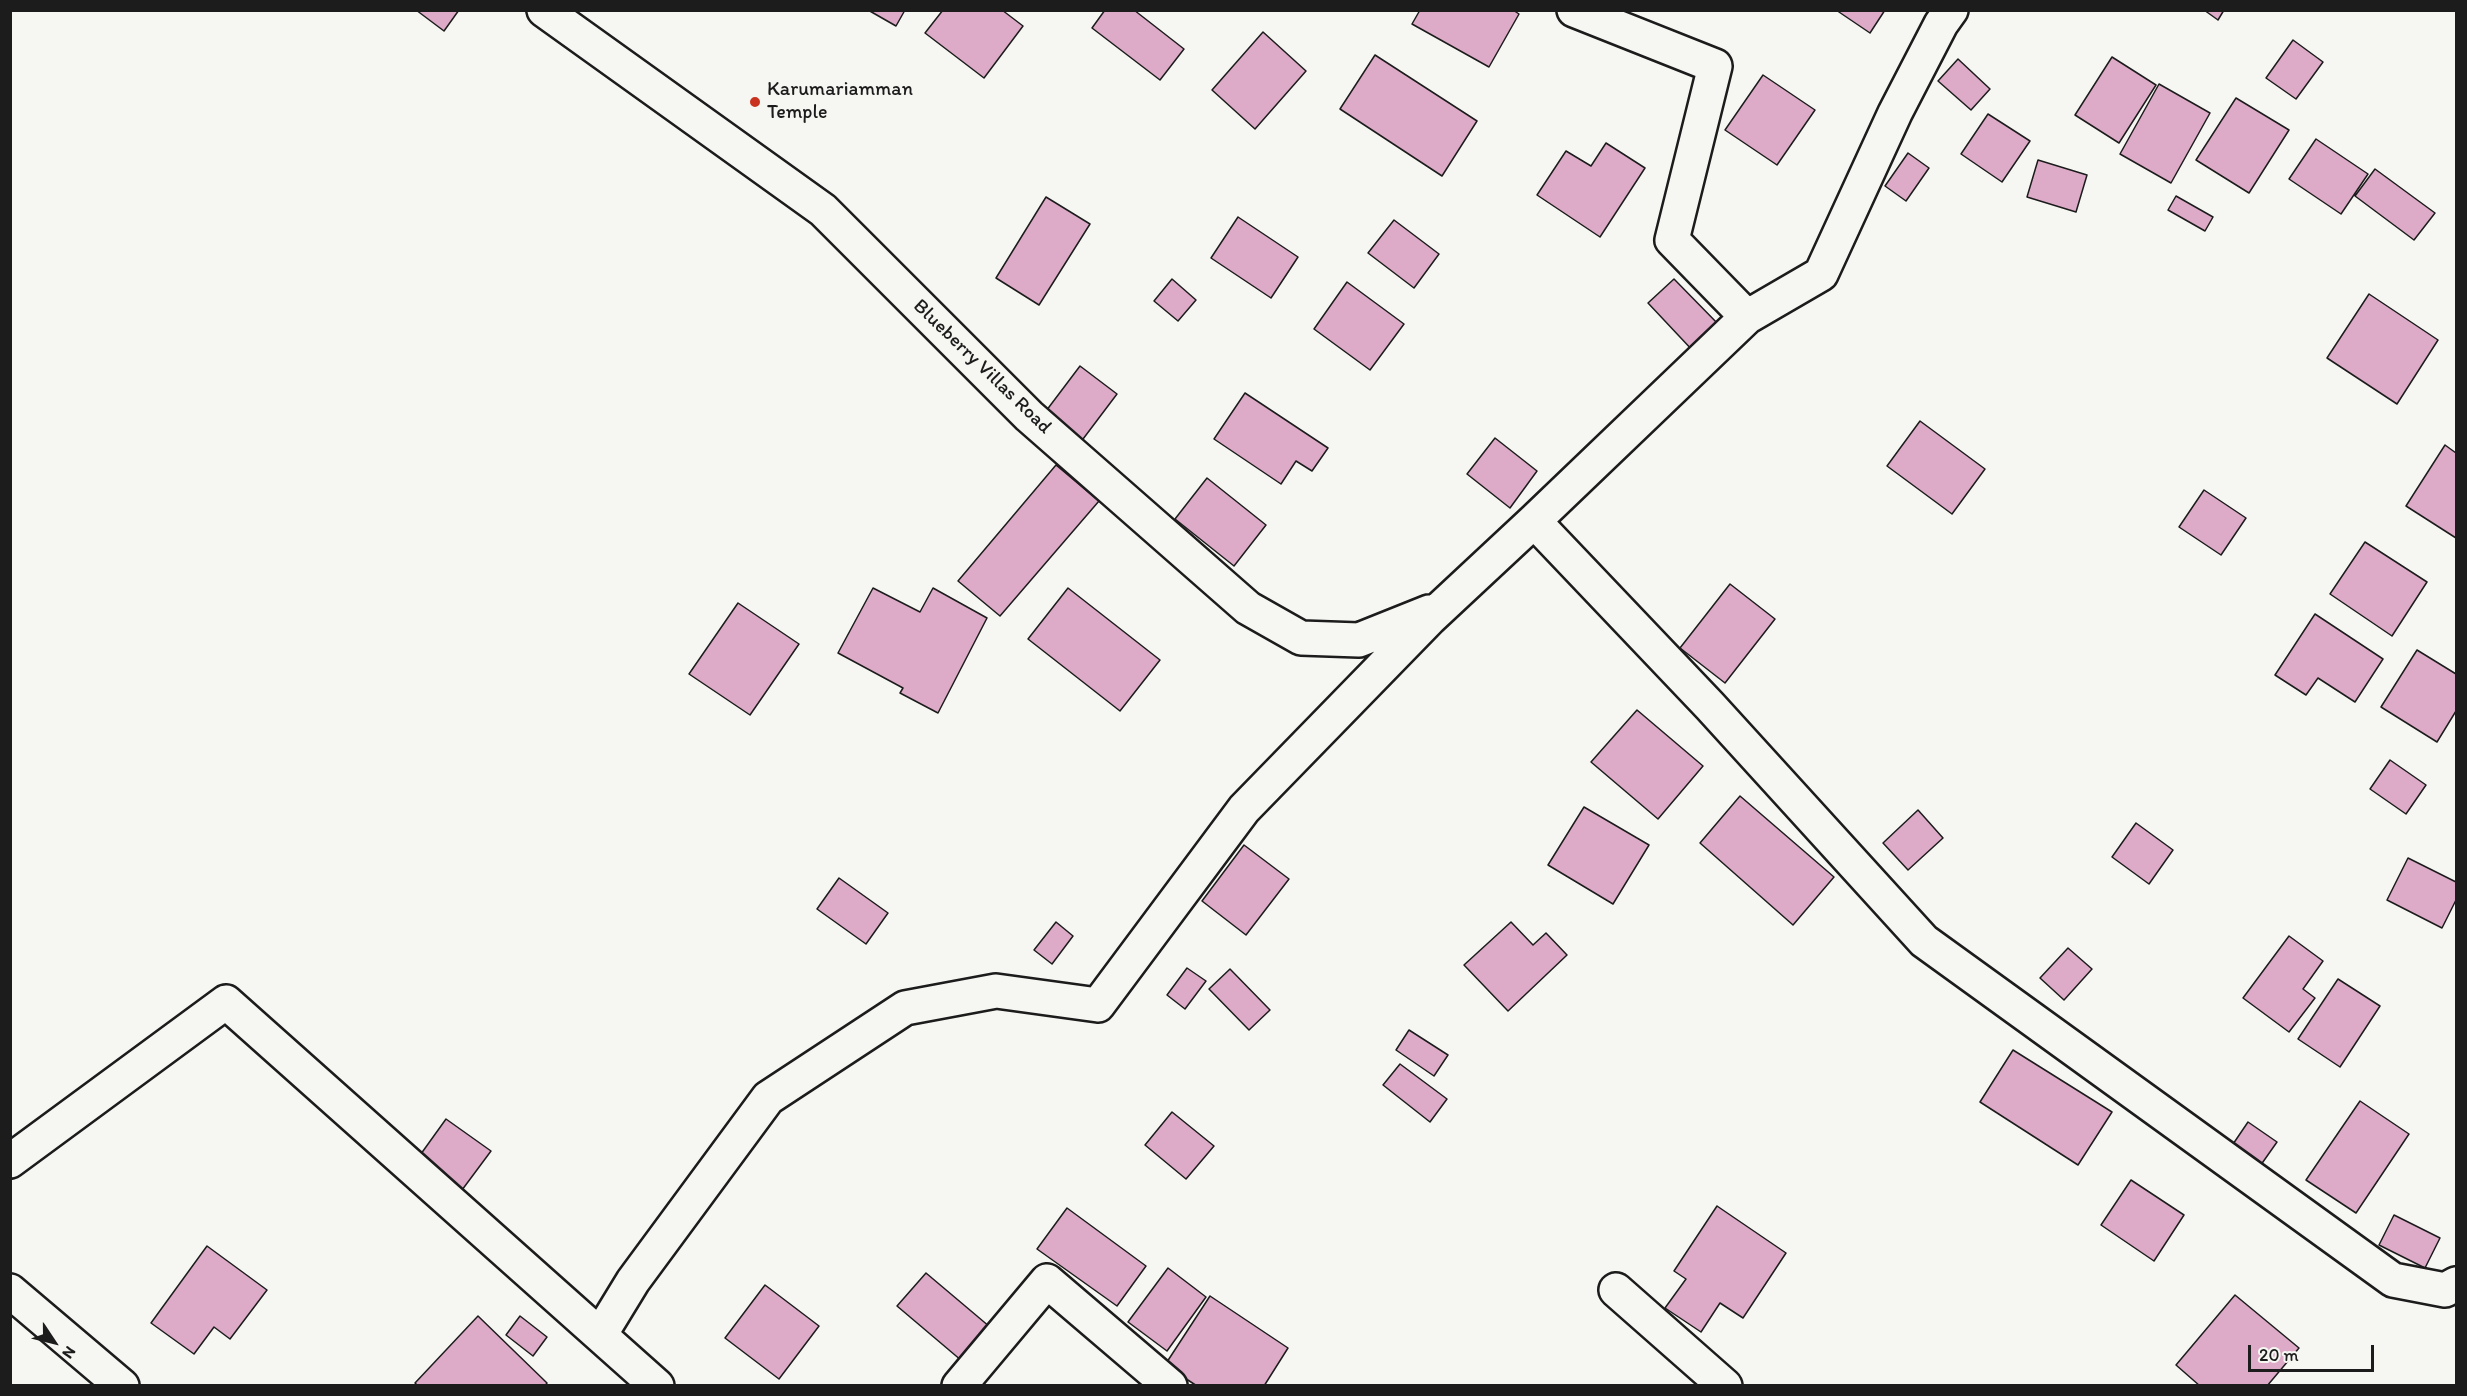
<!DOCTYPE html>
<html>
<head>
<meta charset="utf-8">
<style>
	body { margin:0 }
	#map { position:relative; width:2467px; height:1396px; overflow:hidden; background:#f6f6f2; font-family:Itim,sans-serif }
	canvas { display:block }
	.frame { position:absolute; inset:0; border:12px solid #1c1c1c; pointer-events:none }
	.north { position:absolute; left:24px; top:1312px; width:60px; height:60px; -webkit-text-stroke:4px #f6f6f2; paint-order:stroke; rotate:125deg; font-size:16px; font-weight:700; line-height:24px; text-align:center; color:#1c1c1c }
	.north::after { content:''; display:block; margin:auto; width:21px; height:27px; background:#1c1c1c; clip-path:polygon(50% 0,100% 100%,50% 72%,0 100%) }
	.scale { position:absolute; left:2248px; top:1345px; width:126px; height:27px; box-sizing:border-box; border:3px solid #1c1c1c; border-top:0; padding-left:8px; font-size:18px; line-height:21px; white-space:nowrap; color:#1c1c1c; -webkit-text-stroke:4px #f6f6f2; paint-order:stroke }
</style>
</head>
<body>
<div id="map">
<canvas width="2467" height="1396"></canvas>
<div class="frame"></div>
<div class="north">N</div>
<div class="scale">20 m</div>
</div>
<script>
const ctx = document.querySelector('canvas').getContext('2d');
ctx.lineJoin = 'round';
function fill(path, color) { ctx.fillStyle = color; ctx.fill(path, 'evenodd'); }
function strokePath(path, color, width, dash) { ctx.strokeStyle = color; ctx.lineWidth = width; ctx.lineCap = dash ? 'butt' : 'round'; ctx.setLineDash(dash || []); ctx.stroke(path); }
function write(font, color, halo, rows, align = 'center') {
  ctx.font = font + ' Itim,sans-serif'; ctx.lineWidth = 6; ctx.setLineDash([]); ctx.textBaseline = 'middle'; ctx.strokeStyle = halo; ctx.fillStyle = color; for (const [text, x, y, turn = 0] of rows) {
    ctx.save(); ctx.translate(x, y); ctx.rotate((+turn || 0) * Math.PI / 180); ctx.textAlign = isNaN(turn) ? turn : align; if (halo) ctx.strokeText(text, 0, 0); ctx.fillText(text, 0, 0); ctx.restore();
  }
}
const building = new Path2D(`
	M416,10H459L444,31Z
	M868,10H905L896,26Z
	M943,10H1002L1023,26L984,78L925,33Z
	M1105,10H1134L1184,49L1160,80L1092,28Z
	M1420,10H1513L1519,14L1489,67L1412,24Z
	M1836,10H1885L1870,33Z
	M2204,10H2224L2218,20Z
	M1263,32L1306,71L1255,129L1212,90Z
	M2293,40L2323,62L2296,99L2266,78Z
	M1375,55L1477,121L1442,176L1340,109Z
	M2112,57L2156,85L2119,143L2075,115Z
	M1958,59L1990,89L1971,110L1938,81Z
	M1763,75L1815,110L1777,165L1725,130Z
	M2159,84L2210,113L2171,183L2120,154Z
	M2236,98L2289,130L2249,193L2196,160Z
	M1988,114L2030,141L2002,182L1961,154Z
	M2316,139L2368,174L2341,214L2289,179Z
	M1606,143L1645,168L1600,237L1537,195L1566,151L1591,166Z
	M1908,153L1929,168L1906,201L1885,186Z
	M2038,160L2087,175L2076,212L2027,197Z
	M2375,169L2435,213L2414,240L2355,196Z
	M2176,196L2213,217L2205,231L2168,210Z
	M1046,197L1090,224L1039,305L996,278Z
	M1238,217L1298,257L1271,298L1211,258Z
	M1394,220L1439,254L1414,288L1368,253Z
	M1172,279L1196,300L1178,321L1154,301Z
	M1674,279L1722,328L1695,353L1648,303Z
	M1347,282L1404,324L1370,370L1314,329Z
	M2369,294L2438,340L2397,404L2327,358Z
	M1080,366L1117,394L1080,443L1043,415Z
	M1245,393L1328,448L1312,471L1296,461L1281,484L1214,439Z
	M1920,421L1985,469L1952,514L1887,466Z
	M1495,438L1537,471L1510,508L1467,474Z
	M2445,445L2456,453V538L2406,506Z
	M1056,465L1099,501L1000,616L958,581Z
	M1207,478L1266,525L1234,566L1175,519Z
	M2204,490L2246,518L2221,555L2179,527Z
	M2365,542L2427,582L2392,636L2330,594Z
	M1730,584L1775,619L1725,683L1680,648Z
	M873,588L920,612L933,588L987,618L938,713L900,693L903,688L838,653Z
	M1068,588L1160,660L1120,711L1028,639Z
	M738,603L799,644L750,715L689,674Z
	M2315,614L2383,659L2355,702L2318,678L2306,695L2275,675Z
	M2417,650L2456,674V711L2437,742L2381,707Z
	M1637,710L1703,766L1658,819L1591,762Z
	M2390,760L2426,785L2406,814L2370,789Z
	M1740,796L1834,877L1793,925L1700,843Z
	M1584,807L1649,845L1613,904L1548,865Z
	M1918,810L1943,838L1908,870L1883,843Z
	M2136,823L2173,850L2149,884L2112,857Z
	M1244,845L1289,879L1246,935L1202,901Z
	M2408,858L2456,882V900L2442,928L2387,900Z
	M839,878L888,913L866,944L817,909Z
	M1056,922L1073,936L1052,964L1034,950Z
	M1511,922L1533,945L1546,933L1567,955L1508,1011L1464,965Z
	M2289,936L2323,961L2303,989L2315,998L2289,1032L2243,998Z
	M2068,948L2092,969L2064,1000L2040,978Z
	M1187,968L1206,981L1185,1009L1167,995Z
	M1230,969L1270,1010L1249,1030L1209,989Z
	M2338,979L2380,1006L2340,1067L2298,1039Z
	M1409,1030L1448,1055L1434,1076L1396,1050Z
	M2013,1050L2112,1112L2078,1165L1980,1102Z
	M1400,1064L1447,1099L1430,1122L1383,1085Z
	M2360,1101L2409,1134L2356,1213L2306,1180Z
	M1172,1112L1214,1146L1186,1179L1145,1145Z
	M446,1119L491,1151L462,1190L418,1158Z
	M2248,1122L2277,1142L2258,1169L2229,1150Z
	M2131,1180L2184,1215L2154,1261L2101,1225Z
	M1717,1206L1786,1253L1743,1318L1720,1303L1701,1332L1665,1308L1686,1279L1674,1271Z
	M1067,1208L1146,1266L1117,1306L1037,1249Z
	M2394,1215L2440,1238L2425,1268L2379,1245Z
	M207,1246L267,1290L230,1339L214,1327L194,1354L151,1323Z
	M1168,1268L1206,1297L1167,1351L1128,1322Z
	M926,1273L990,1327L962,1361L897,1306Z
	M765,1285L819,1326L779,1379L725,1338Z
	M2235,1295L2299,1348L2267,1386H2200L2176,1365Z
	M1210,1296L1288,1348L1264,1386H1197L1165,1365Z
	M478,1316L547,1383L545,1386H418L415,1383Z
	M520,1316L547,1337L533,1356L506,1335Z`);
fill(building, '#ddaac7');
strokePath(building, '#1c1c1c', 1.5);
const street = new Path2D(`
	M544,10L823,210L1029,416L1248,608L1301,638L1359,640L1429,612
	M1747,317L1821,274L1895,113L1941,24L1951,10
	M1534,521L1710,706L1924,941L2393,1280L2445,1290L2456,1284
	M10,1161L226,1002L657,1386
	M1616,1290L1725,1386
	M10,1291L122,1386
	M600,1335L633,1281L768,1098L905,1008L996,991L1098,1005L1244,809L1430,618L1534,521L1747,317L1672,240L1715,66L1574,10
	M959,1386L1047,1281L1170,1386`);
strokePath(street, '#1c1c1c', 38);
strokePath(street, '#f6f6f2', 33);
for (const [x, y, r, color] of [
	[755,102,6,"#c8321e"]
]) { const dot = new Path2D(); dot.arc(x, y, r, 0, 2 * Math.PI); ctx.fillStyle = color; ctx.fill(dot); strokePath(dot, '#f6f6f2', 2); }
write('20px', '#1c1c1c', '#f6f6f2', [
	["Karumariamman",767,90],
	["Temple",767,113]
], 'left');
write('20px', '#1c1c1c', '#f6f6f2', [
	["Blueberry Villas Road",982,367,44]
]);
</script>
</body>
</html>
